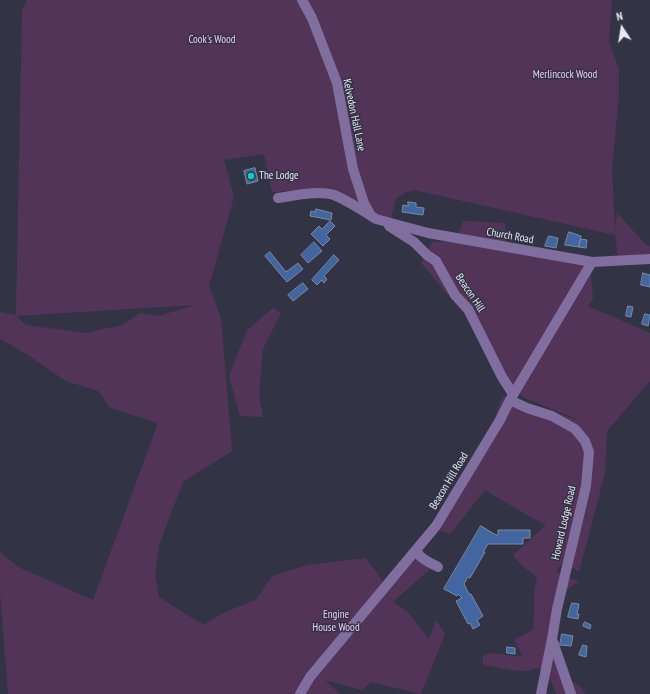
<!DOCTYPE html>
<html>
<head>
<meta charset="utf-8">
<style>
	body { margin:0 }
	#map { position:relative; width:650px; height:694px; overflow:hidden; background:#323445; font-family:"PT Sans Narrow",sans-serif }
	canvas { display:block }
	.north { position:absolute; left:602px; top:8px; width:40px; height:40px; -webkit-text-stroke:3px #323445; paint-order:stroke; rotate:348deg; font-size:11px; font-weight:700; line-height:16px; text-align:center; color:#e7e8f4 }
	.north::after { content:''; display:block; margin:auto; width:14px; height:18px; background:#e7e8f4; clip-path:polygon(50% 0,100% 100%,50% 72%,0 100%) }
</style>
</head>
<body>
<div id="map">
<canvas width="650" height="694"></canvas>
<div class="north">N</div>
</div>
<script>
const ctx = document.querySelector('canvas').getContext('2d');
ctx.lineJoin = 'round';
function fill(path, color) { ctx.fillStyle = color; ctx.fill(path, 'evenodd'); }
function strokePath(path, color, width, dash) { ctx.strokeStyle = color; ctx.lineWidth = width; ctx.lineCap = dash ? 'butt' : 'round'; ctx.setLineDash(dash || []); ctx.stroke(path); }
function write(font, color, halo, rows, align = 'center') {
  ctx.font = font + ' "PT Sans Narrow",sans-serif'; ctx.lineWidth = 3; ctx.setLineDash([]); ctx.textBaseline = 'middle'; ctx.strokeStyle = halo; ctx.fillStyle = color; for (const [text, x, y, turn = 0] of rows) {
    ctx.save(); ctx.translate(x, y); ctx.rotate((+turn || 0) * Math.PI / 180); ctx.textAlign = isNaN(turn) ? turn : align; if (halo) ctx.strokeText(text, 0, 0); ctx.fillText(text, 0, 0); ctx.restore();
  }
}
fill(new Path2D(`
	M27,0H612L609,41L619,69V95L612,168L615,231L617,213L646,245L650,246V261L618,257L615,235L414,190L404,193L396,199L390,222L330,188L272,192L264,154L224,160L234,197L209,286L221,318L232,451L183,482L159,545L155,575L159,597L203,625L225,612L256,600L272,576L308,565L366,558L383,581L434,520L493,421L503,396L581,421L525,398L512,388L461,310L421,263L432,242L456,241L463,221L505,223L506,243L589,256L593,299L588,306L650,333V381L607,431L605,473L579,572L564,561L556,571L579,582L570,587L562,596L551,632L571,680L582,688L585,694H557C553,686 550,676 542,670C537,666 533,670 527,671C518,672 492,667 483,664V656L492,653L523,657L514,639L524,635L533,629L534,617V592L537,577L522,566L513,555L546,525L527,515L485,490L450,534L436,529L417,556L430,569L393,602L407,611L429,639L436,620L445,634L421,694L371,682L362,690L325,680L340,694H8L0,593V552L18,567L93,600L158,423L110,408L98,391L66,381L25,353L0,339V312L16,315L22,10ZM195,305L159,316L140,313L122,325L86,333L26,325L16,316Z
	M273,308L281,313L263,349L259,395L263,417L240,416L229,376L247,330Z`), '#533459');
const building = new Path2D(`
	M255,168L258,181L247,184L244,171Z
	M408,202L416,203V207L424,208L423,215L402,212L403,205L408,206Z
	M316,209L332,213L331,220L310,216L311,211L315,212Z
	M330,221L335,226L326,235L330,239L323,246L311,234L319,226L322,229Z
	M569,232L581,236L579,247L565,245Z
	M549,236L558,238L556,248L545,246Z
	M581,239L587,240L586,248L579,247Z
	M314,242L322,251L308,263L301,255Z
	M270,252L286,272L298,263L303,269L287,282L265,256Z
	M334,255L339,260L324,276L327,279L324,283L322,280L317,285L312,280Z
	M643,273L650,275V287L641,285Z
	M303,283L308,289L293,301L288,295Z
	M628,306L633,307L631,317L626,316Z
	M645,314L650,315L648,326L642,324Z
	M481,526L496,535H498V530H530V538H523V544H488L483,552H485L470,578L468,577L464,584L469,594H471L483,616L477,620L480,625L473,629L470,623L468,624L456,601L462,598L458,594L457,596L444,589Z
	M572,603L579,604L577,614H579L578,619L568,617Z
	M585,622L591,625L590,629L583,626Z
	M562,634L573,636L571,646L560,645Z
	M583,645L587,646L586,657L579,655Z
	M507,647L515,648V654L507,653Z`);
fill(building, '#4166a2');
strokePath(building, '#7d899c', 1);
strokePath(new Path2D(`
	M302,0L312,18L337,83L353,169L364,203L370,214
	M278,198C293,196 319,190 334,195C349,201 363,211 376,219L428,233L592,262L650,259
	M389,226L414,242L427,255L436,261L455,295L468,309L502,377L513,394
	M510,400L527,408L552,416L575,429L585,441L589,452L586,486L557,609L552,639L571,694
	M416,550C420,559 429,562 438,567
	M300,694L310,677L436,526L500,420L510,400L592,262
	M541,694L552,639`), '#806e9e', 10);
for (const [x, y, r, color] of [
	[251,176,4,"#08d5b5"]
]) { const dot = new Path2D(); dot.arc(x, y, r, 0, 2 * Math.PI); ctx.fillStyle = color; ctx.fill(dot); strokePath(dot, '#323445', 1.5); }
write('11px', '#f3c8fa', '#323445', [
	["Cook's Wood",212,40],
	["Merlincock Wood",565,75],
	["Engine",336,615],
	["House Wood",336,628]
]);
write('11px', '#e7e8f4', '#323445', [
	["Kelvedon Hall Lane",354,115,78],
	["Church Road",510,236,10],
	["Beacon Hill",470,293,56],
	["Beacon Hill Road",449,481,-59],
	["Howard Lodge Road",564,523,-77]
]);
write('11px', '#e7e8f4', '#323445', [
	["The Lodge",259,176]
], 'left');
</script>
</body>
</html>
